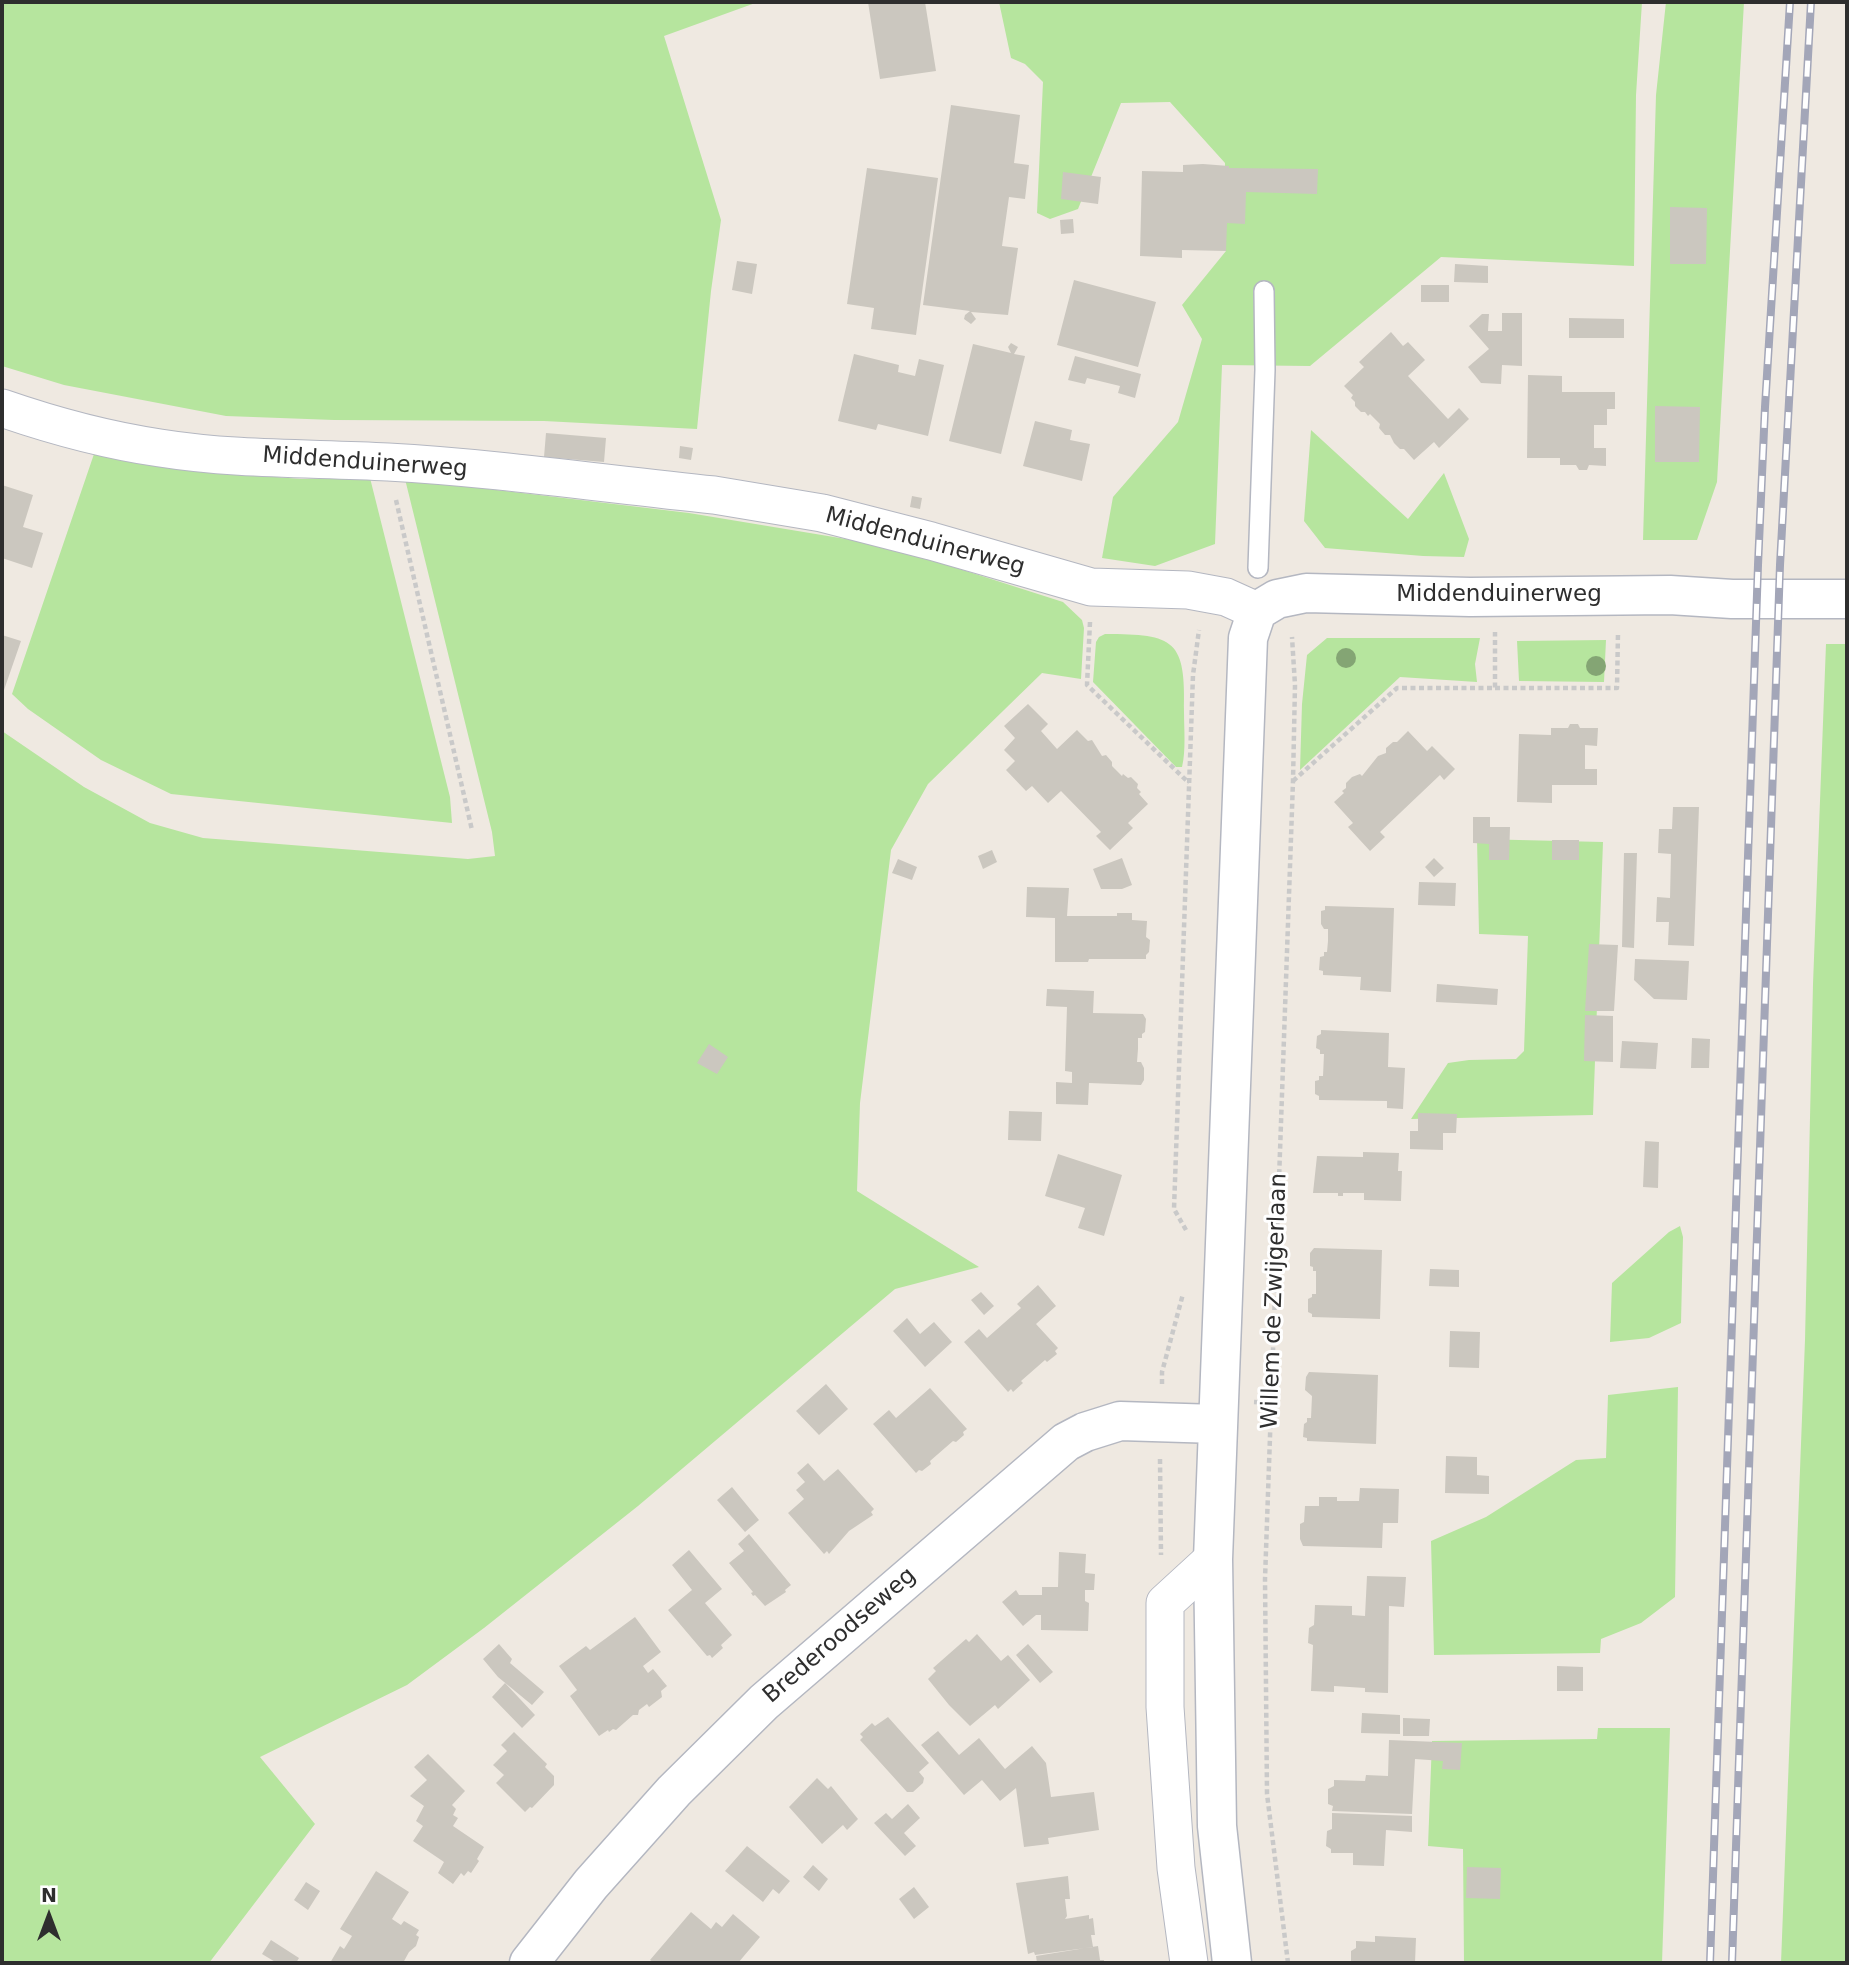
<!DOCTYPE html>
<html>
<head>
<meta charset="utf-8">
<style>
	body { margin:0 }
	#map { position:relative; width:1849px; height:1965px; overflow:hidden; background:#efe9e1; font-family:"DejaVu Sans",sans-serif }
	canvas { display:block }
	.frame { position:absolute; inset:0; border:4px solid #2e2e2e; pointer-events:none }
	.north { position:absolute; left:14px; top:1881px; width:70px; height:70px; -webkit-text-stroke:5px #fff; paint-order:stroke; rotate:0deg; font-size:19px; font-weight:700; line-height:28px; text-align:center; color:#2e2e2e }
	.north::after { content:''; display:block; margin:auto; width:24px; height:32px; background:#2e2e2e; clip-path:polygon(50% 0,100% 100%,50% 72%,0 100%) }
</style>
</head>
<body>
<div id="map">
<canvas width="1849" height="1965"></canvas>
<div class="frame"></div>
<div class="north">N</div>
</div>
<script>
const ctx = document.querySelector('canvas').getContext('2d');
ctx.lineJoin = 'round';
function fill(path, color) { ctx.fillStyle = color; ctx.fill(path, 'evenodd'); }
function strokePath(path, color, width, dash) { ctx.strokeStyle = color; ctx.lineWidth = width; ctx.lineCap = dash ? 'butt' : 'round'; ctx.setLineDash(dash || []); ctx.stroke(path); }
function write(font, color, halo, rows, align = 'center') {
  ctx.font = font + ' "DejaVu Sans",sans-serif'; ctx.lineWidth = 6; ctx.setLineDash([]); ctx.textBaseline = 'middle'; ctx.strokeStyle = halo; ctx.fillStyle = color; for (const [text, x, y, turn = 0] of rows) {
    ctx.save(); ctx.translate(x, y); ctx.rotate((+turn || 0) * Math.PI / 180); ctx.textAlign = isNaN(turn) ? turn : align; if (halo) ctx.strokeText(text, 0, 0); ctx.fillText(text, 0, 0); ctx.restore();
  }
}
fill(new Path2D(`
	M2,2H758L664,36L721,220L711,291L697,429L544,421L334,420L226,416L64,385L2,366Z
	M999,2H1642L1636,95L1634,266L1441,257L1310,366L1222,365L1215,544L1155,566L1102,558L1113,497L1178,422L1202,339L1182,305L1226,251L1225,163L1170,102L1121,103L1078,209L1050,219L1037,213L1043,82L1025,64L1011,58Z
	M1666,2H1744L1717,482L1697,540H1643L1656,95Z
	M1311,430L1408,519L1444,473L1469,539L1464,557L1423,556L1325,548L1304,521Z
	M94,454L226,473L301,479L370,478L450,797L452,823L171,794L101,760L28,709L12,694Z
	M405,479L689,513L858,541L913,554L1063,602L1082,620L1084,628L1081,679L1042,673L928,784L891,850L860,1103L857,1191L979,1267L895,1289L638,1506L484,1628L407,1685L260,1757L315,1824L209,1963H2V731L84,787L150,823L203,838L468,859L495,856L492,832Z
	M1105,634C1175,634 1186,640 1184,712C1184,729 1186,750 1182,767H1176L1093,682L1096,642L1099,637Z
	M1327,638H1480L1475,664L1477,682L1400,677L1300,770L1302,704L1307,655Z
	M1606,640L1604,682L1519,681L1517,641Z
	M1826,644H1847V1963H1781L1805,1340L1813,984Z
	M1477,839L1603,842L1593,1115L1411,1119L1448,1063L1469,1060L1516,1059L1524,1051L1528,936L1479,934Z
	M1680,1226L1683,1237L1681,1323L1649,1338L1610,1342L1612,1283L1669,1232Z
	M1678,1387L1675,1597L1641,1623L1601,1639L1600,1653L1434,1655L1431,1541L1486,1517L1576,1460L1606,1458L1608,1395Z
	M1598,1728H1670L1662,1963H1464L1463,1849L1428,1846L1432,1741L1597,1739Z`), '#b6e59e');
fill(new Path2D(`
	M868,2H925L936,71L880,79Z
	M951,105L1020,115L1014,163L1029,165L1025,199L1009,197L1002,246L1018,248L1008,315L971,312L976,319L971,324L964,319L965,315L970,311L923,305Z
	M1203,164L1229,166V168L1318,169L1317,194L1246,192L1245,224L1227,223L1226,251L1182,250V258L1140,256L1142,171L1183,172V165Z
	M867,168L938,178L916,335L871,329L874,308L847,304Z
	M1063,172L1101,177L1098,204L1061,199Z
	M1670,207L1707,208L1706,264H1670Z
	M1073,219L1074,233L1061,234L1060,220Z
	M737,261L757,264L752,294L732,290Z
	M1455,264L1488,266V283L1454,282Z
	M1074,280L1156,302L1138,367L1057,345Z
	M1421,285H1449V302H1421Z
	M1502,313H1522V366L1502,365L1501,384L1481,383L1468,367L1489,349L1469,326L1482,314H1489L1488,331H1502Z
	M1569,318L1624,319V338H1569Z
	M1391,332L1403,346L1408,342L1425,360L1408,376L1448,419L1459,408L1469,419L1439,448L1434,442L1414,460L1404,449H1400L1394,443L1390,435H1385L1379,428L1380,424L1370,414L1368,416L1365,412H1361L1355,406V402L1351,398L1353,395L1344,386L1364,367L1359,362Z
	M1011,343L1018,347L1014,354L1025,356L1001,454L949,441L973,344L1011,353L1008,347Z
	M854,354L899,365L898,372L915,376L919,359L944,365L928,436L878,424L876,430L838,421Z
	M1075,356L1141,374L1135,398L1118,393L1120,386L1087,378L1085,384L1068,380Z
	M1528,375L1562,376V392H1615V409H1607V425H1594V448H1606V466L1589,465L1587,470H1579L1576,465H1560V458H1527Z
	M1655,406L1700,407L1699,462H1655Z
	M1035,421L1072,430L1070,440L1090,444L1082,481L1023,466Z
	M546,433L606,438L604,462L544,457Z
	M680,446L693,448L691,460L679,458Z
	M2,485L33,495L23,527L43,533L32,568L2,558Z
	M912,496L922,498L920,509L910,507Z
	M2,635L21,641L4,690L2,689Z
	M1028,704L1048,724L1041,731L1057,749L1077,730L1088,741L1092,740L1102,756L1106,755L1112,762V766L1122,776L1123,774L1128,778L1131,777L1138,784L1137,788L1141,792L1139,794L1148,804L1128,823L1133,828L1110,850L1096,836L1101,832L1061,791L1048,803L1032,786L1026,791L1006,770L1015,761L1004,750L1015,738L1004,726Z
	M1570,724H1578L1580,728H1598L1597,746L1585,745V769H1597V785H1552V803L1517,802L1519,734L1551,735V728H1568Z
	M1408,731L1427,751L1432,746L1455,769L1444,780L1440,775L1380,832L1385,837L1370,851L1348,827L1353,823L1334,802L1344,793L1342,791L1346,788V783L1352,777L1360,774L1362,776L1378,756L1386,753V748L1393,742H1397Z
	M1673,807H1699L1694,946L1668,945L1669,922H1656L1657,897L1670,898L1671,854L1658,853L1659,829H1672Z
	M1473,817H1490V827H1510L1509,860H1489V844L1473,843Z
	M1552,840H1579V860H1552Z
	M992,850L997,862L983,869L978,856Z
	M1624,853H1637L1634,948L1622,947Z
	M1122,858L1132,885L1122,889H1101L1093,869Z
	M1434,858L1444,868L1434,877L1425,867Z
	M898,859L917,867L912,880L892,873Z
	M1419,882L1456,883L1455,906L1418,905Z
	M1027,887L1069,888L1067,916H1117V913H1132V920L1147,921L1146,937L1150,940L1149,952L1146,955V959H1089L1088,962H1055V918L1026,917Z
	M1325,906L1394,908L1391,992L1360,990L1361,977L1323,975V971L1319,970L1320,957L1324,956V952H1327L1328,941V929H1324L1321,924V911L1325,910Z
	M1589,944L1618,945L1614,1011H1585Z
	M1635,959L1689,961L1687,1000L1654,999L1634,980Z
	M1437,984L1498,989L1497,1005L1436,1002Z
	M1047,989L1094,991L1093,1013L1143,1014L1146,1019L1145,1032L1142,1034V1038H1138V1049L1137,1062H1141L1144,1068V1080L1141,1085L1089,1083L1088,1105L1056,1104V1082L1072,1083V1072L1065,1071L1067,1007L1046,1006Z
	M1585,1015L1613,1016V1062L1584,1061Z
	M1321,1030L1389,1033L1388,1067L1405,1068L1403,1109L1387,1108V1101L1319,1100V1096L1315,1094V1081L1319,1080V1076H1323L1324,1054H1320V1050L1316,1048L1317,1036L1321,1034Z
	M1692,1038L1710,1039L1709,1068H1691Z
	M1622,1041L1658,1043L1656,1069L1620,1068Z
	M709,1044L728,1057L717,1074L697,1063Z
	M1009,1111L1042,1112L1041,1141L1008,1140Z
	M1418,1113L1457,1114L1456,1133H1443V1150L1410,1149V1131H1418Z
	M1645,1141L1659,1142L1658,1188L1643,1187Z
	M1363,1152L1399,1153L1398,1171H1402L1401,1201L1364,1200V1193H1343V1196H1338V1193H1313L1317,1156L1363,1157Z
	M1058,1154L1122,1175L1104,1236L1078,1228L1085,1208L1045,1196Z
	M1314,1248L1382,1250L1380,1319L1312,1317V1314L1308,1312V1299L1312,1297V1294H1316V1271H1313V1267L1310,1266V1253Z
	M1430,1269L1459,1270V1287L1429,1286Z
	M1038,1285L1056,1306L1036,1324L1058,1348L1055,1351L1057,1354L1047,1362L1045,1360L1021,1381L1023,1383L1013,1392L1011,1389L1008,1392L964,1342L979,1329L987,1338L1021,1308L1017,1304Z
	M981,1292L994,1306L984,1315L971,1300Z
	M907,1318L920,1334L934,1322L952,1342L925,1367L893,1331Z
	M1450,1331L1480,1332L1479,1368L1449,1367Z
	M1309,1372L1378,1375L1376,1444L1307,1441V1438L1303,1437L1304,1424L1307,1422V1418H1311L1312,1396L1305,1390L1306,1377Z
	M826,1384L848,1409L819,1435L796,1411Z
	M930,1388L967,1429L963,1432L964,1435L956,1442L953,1441L930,1461L931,1464L922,1471L919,1470L916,1473L873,1424L889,1410L896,1418Z
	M1446,1456L1477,1457V1475L1489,1476V1494L1445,1493Z
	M808,1463L824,1481L838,1469L874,1509L871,1512L873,1515L849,1531L829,1554L827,1551L824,1554L788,1513L804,1499L796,1490L805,1482L797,1473Z
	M732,1487L759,1520L745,1532L717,1500Z
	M1360,1488L1399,1489L1398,1523H1383L1382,1548L1303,1546L1300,1539V1524L1304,1522L1305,1506H1319V1497H1337V1501H1359Z
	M749,1534L791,1585L785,1590L786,1592L765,1606L755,1595L753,1596L751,1593L753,1592L729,1563L744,1551L738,1544Z
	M689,1550L722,1589L705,1603L732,1635L721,1645L723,1648L712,1658L710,1655L707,1656L668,1610L692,1590L672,1565Z
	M1059,1552L1086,1554L1085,1573L1095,1574L1094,1590H1085V1601L1089,1603L1088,1631L1041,1630V1615H1036L1023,1626L1002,1602L1016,1590L1019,1595H1042V1587H1058Z
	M1367,1576L1406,1577L1404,1607L1389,1606L1388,1693L1365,1692V1688L1334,1686V1692L1311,1691L1313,1645L1308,1643L1309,1628L1314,1625L1315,1605L1352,1606V1615L1365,1616Z
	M635,1617L661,1652L643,1666L648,1673L653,1669L667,1686L661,1691L662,1697L649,1707L647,1704L639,1710L638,1715H633L616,1730L613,1729L609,1732L608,1730L599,1736L570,1696L577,1690L559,1666L586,1646L590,1650Z
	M977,1634L1001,1661L1008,1655L1030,1680L998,1709L995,1705L970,1726L949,1705L928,1679L936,1671L933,1668L966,1639L969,1642Z
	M499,1644L512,1659L510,1663L544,1692L532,1705L498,1677L483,1659Z
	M1028,1644L1053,1672L1040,1683L1016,1655Z
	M1557,1666L1583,1667V1691H1557Z
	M505,1683L535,1715L522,1728L492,1697Z
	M1362,1713L1400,1715V1734L1361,1733Z
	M888,1717L929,1763L919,1772L924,1778L923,1783L913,1792H907L860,1740L863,1737L860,1734L872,1723L875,1726Z
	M1403,1718L1430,1719L1429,1736H1403Z
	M938,1731L959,1755L979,1738L1005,1769L1032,1746L1046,1763L1051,1797L1094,1792L1099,1830L1048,1838L1049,1844L1024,1847L1016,1788L1000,1801L982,1780L964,1795L921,1745Z
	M514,1732L547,1764L545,1767L554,1776V1785L532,1808L530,1807L525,1812L496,1783L504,1775L493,1765L507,1751L501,1745Z
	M1389,1740L1462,1743L1460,1770L1442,1769L1443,1761L1415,1759L1412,1814L1332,1811L1333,1806L1328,1804V1789L1334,1786V1780L1365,1781L1366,1775L1388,1776Z
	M428,1754L465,1791L452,1805L456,1809L453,1815L458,1818L453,1826L484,1847L477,1859L479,1861L471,1873L468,1871L464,1876L461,1873L453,1884L438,1873L444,1862L413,1841L423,1826L416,1821L424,1806L410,1796L427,1780L414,1767Z
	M817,1778L828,1789L831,1786L858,1819L847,1830L843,1825L822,1844L789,1807Z
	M908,1804L920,1818L904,1833L916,1846L905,1856L874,1823L886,1813L892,1819Z
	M1332,1813L1412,1816V1832L1386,1830L1384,1866L1353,1865V1853H1331V1849L1326,1846L1327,1831L1332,1829Z
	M747,1846L790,1881L779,1894L773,1889L763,1902L725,1871Z
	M813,1865L828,1879L819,1891L803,1877Z
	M1467,1867L1501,1868L1500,1899L1466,1898Z
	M376,1871L409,1892L392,1919L401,1925L404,1921L419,1930L416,1935L419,1937L416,1946L409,1952L403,1963H330L340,1946L344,1949L352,1936L340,1929Z
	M1068,1876L1070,1899H1065L1067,1916L1065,1919L1089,1915V1919L1093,1918L1095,1935H1091L1093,1947L1035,1955L1034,1952L1028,1954L1016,1883Z
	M306,1882L320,1891L308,1910L294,1900Z
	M914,1887L929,1907L914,1919L899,1899Z
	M691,1912L711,1929L716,1922L722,1927L733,1914L760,1937L738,1963H654L650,1960Z
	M1375,1936L1416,1938L1415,1963H1351V1951L1356,1948V1941L1375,1942Z
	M271,1940L299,1958L296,1963H277L262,1954Z
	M1098,1946L1100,1960H1104V1963H1037L1036,1956Z`), '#cbc7bf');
const service = new Path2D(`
	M1258,568L1265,370L1264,291`);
const minor = new Path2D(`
	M2,408C54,426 106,440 160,448C235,460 312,458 388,462C496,468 606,484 714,495L822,513L931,541L1091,587L1188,590L1226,597L1257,611
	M1189,1963L1176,1868L1165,1707V1603L1213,1559`);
const tertiary = new Path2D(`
	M529,1963L591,1884L674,1791L764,1702L1066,1442L1085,1432L1120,1421L1217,1424
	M1232,1963L1217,1826L1213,1559L1248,638L1257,611L1277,599L1306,593L1470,597L1670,595L1732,599H1847`);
strokePath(service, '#b4b7c1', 22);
strokePath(minor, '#b4b7c1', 39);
strokePath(tertiary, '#b4b7c1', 41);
strokePath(new Path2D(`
	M396,500L472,830
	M1090,622L1087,685L1189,783
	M1495,688H1617L1618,633
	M1293,781L1397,688H1495V632
	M1186,1230L1174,1209L1193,675L1199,630
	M1162,1384V1372L1183,1294
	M1254,1402L1271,1403
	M1160,1459L1161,1555
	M1288,1963L1267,1794L1265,1579L1293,781L1295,685L1292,637`), '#c9c9c9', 4.5, [5, 3.5]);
strokePath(service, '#fff', 19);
strokePath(minor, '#fff', 37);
strokePath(tertiary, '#fff', 38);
const rail = new Path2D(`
	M1710,1963L1758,565L1765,407L1790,2
	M1732,1963L1780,565L1811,2`);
strokePath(rail, '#a3a6b8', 8);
strokePath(rail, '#fff', 5, [16]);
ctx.fillStyle = '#84a574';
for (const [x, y] of [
	[1346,658],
	[1596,666]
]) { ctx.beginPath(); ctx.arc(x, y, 10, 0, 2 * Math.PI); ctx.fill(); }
write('23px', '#2e2e2e', '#fff', [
	["Middenduinerweg",365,463,4],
	["Middenduinerweg",925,542,15],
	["Middenduinerweg",1499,595],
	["Willem de Zwijgerlaan",1275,1301,-88],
	["Brederoodseweg",840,1636,-41]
]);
</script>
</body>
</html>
